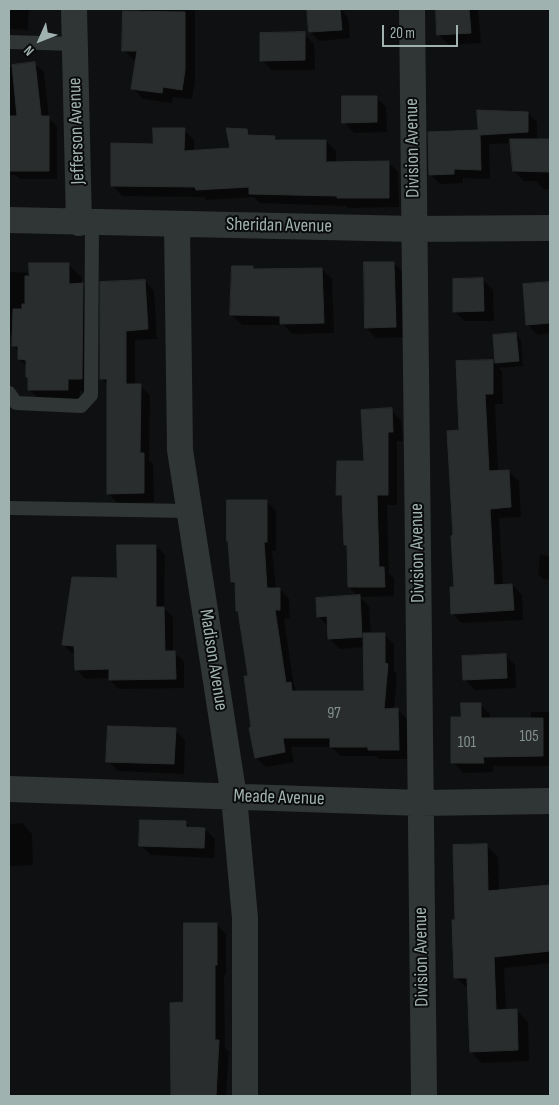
<!DOCTYPE html>
<html>
<head>
<meta charset="utf-8">
<style>
	body { margin:0 }
	#map { position:relative; width:559px; height:1105px; overflow:hidden; background:#0f1011; font-family:"Sofia Sans Condensed",sans-serif }
	canvas { display:block }
	.frame { position:absolute; inset:0; border:10px solid #a0b2b0; pointer-events:none }
	.north { position:absolute; left:15px; top:15px; width:50px; height:50px; -webkit-text-stroke:4px #0a0b0b; paint-order:stroke; rotate:226deg; font-size:14px; font-weight:700; line-height:20px; text-align:center; color:#a0b2b0 }
	.north::after { content:''; display:block; margin:auto; width:18px; height:22px; background:#a0b2b0; clip-path:polygon(50% 0,100% 100%,50% 72%,0 100%) }
	.scale { position:absolute; left:382px; top:25px; width:76px; height:22px; box-sizing:border-box; border:2px solid #a0b2b0; border-top:0; padding-left:6px; font-size:15px; line-height:18px; white-space:nowrap; color:#a0b2b0; -webkit-text-stroke:4px #0a0b0b; paint-order:stroke }
</style>
</head>
<body>
<div id="map">
<canvas width="559" height="1105"></canvas>
<div class="frame"></div>
<div class="north">N</div>
<div class="scale">20 m</div>
</div>
<script>
const ctx = document.querySelector('canvas').getContext('2d');
ctx.lineJoin = 'round';
function fill(path, color) { ctx.fillStyle = color; ctx.fill(path, 'evenodd'); }
function strokePath(path, color, width, dash) { ctx.strokeStyle = color; ctx.lineWidth = width; ctx.lineCap = dash ? 'butt' : 'round'; ctx.setLineDash(dash || []); ctx.stroke(path); }
function write(font, color, halo, rows, align = 'center') {
  ctx.font = font + ' "Sofia Sans Condensed",sans-serif'; ctx.lineWidth = 4; ctx.setLineDash([]); ctx.textBaseline = 'middle'; ctx.strokeStyle = halo; ctx.fillStyle = color; for (const [text, x, y, turn = 0] of rows) {
    ctx.save(); ctx.translate(x, y); ctx.rotate((+turn || 0) * Math.PI / 180); ctx.textAlign = isNaN(turn) ? turn : align; if (halo) ctx.strokeText(text, 0, 0); ctx.fillText(text, 0, 0); ctx.restore();
  }
}
fill(new Path2D(`
	M9,9H29L28,30L9,29Z
	M140,9H195V80L192,99L173,97L172,103L143,99L133,88L137,60H134L124,50L140,13Z
	M308,9H341L348,18L350,38L319,41L310,32Z
	M437,9H478L481,43L449,45L439,35Z
	M304,34L314,44L315,70H272L262,60Z
	M35,64L44,72L49,118L57,126V179H20L16,175H9V67Z
	M376,97L386,107L387,132L354,133L344,122Z
	M528,113L537,122V140H550V189H544L536,181H524L514,171L512,143L489,144L490,179L463,178V183L440,184L430,174L480,131Z
	M184,130L194,140V152L231,149L246,130L253,137H275L279,141H326L336,151V163L388,162L398,172L399,207L348,208L346,206L260,203L253,197L207,200L204,197L122,196L112,185L154,145Z
	M394,263L404,273L405,337L376,338L366,328Z
	M69,265L82,278L81,284L95,297V391H80V403L42,402L29,389L27,367L19,359V351L13,345L14,335H9V272L31,273Z
	M253,267L256,271L322,269L332,279L334,333L292,334L284,325H242L232,315Z
	M483,280L493,290L494,321H465L454,311Z
	M145,281L154,291L157,339L135,340V386H140L150,395L149,460L153,464L154,502L117,503L108,493V385L101,378Z
	M550,283V333L538,335L527,324L524,285Z
	M516,335L521,340L523,366L499,368L502,371L503,404H495L498,472L508,471L519,481L521,517L499,518L503,586L512,585L522,595L523,620L462,623L452,613L456,588L454,537L460,432L492,361L497,365L494,336Z
	M391,410L401,420L403,441H397V505H387L389,573L394,578V596L360,597L369,606L371,634H384L394,644V671L397,674L394,710H398L407,719L408,759H379L376,756H341L331,747H291L294,762L266,767L256,758L249,677L240,613L237,610L236,586L233,582L267,502L276,511V551H272L276,589H280L289,599L290,619H284L294,687L299,692H365L364,647L340,649L329,639V627L318,616L358,596L349,587L348,547L345,544L344,500L338,494L365,462Z
	M156,546L165,555L164,609L173,617V652L184,661V688L119,689L110,680V678L86,679L77,670L76,654L72,653L63,644L119,579Z
	M540,555L550,556V580L543,579L538,574Z
	M505,655L515,665L516,688L475,690L465,680Z
	M480,704L490,714V719H531V712H550V766H493V772L463,773L453,762L462,719Z
	M175,730L185,740L184,774L118,771L108,761Z
	M22,823L32,834L33,865L9,866V824Z
	M186,823L191,828L205,829L215,839L214,858L151,855L141,845Z
	M486,845L498,857L499,891L550,886V963L504,968L506,1011L516,1010L528,1022L529,1061L482,1063L471,1052L468,989L456,978V921Z
	M216,924L226,934V975H224L225,1048L229,1052L226,1096H172L173,1066L184,1004Z`), '#0007');
const building = new Path2D(`
	M307,9H340L342,30L309,32Z
	M436,9H469L471,33L437,35Z
	M123,11L185,12V70L182,90L163,87L162,93L131,89L137,51H122Z
	M305,32V60L260,61V33Z
	M35,62L41,116H49V171H10V116H17L12,65Z
	M342,96H377V122L342,123Z
	M477,110L528,112V132L480,135L481,170L454,169V174L429,175L428,132L478,130Z
	M153,128H185L184,151L230,148L226,128L247,129L248,135L275,136V140H326V162L389,161V198H337V196L249,194V187L196,190L195,187L111,186V143L153,144Z
	M510,139H550V172L513,171Z
	M364,262H394L396,327L365,328Z
	M29,263H69V284L83,283L82,379H68V390H28V377H26V360L18,359V346H12L13,309H22V304H25V276H29Z
	M232,266H253V269L322,268L324,323L280,324V316L230,315Z
	M483,278L484,311L453,312V279Z
	M145,280L148,329L126,331V384H141L140,453H144V493L107,494V379H100V282Z
	M550,282V323L526,325L523,284Z
	M516,333L519,361L495,363L493,335Z
	M493,360V394H485L489,471L509,470L511,507L490,509L494,585L512,584L514,610L451,614L450,587H454L451,536L453,535L447,431L459,430L456,361Z
	M392,408L393,432H388V495H377L379,567H384L385,587H348L347,545H344L342,495H336L337,461H364L361,410Z
	M227,500H267V542H264L267,588H280V610H275L286,683L291,682L292,691H364L363,633H385V663L388,664L384,709L398,708L399,750H368V747H330V738H283L285,752L255,758L249,728L251,727L244,676H248L238,611H236L235,582H231L228,541H227Z
	M117,545H156V607H164L165,651H175L176,679L109,680V669L75,670L74,646L62,645L72,577L117,578Z
	M360,595L362,637L328,639L327,616L317,617L316,598Z
	M506,654L507,678L463,680L462,656Z
	M461,703H481V718H543V756L483,757L484,763H451V717H461Z
	M108,726L176,728L174,764L106,762Z
	M140,820L186,821V827L205,828L204,848L139,846Z
	M487,844L488,891L550,885V951L494,957L496,1010L517,1009L518,1050L470,1052L467,978H454L452,920H455L453,845Z
	M184,923H217V965H215V1040H219L216,1096H171L170,1003L183,1002Z`);
fill(building, '#2a2d2d');
strokePath(building, '#292c2d', 1);
strokePath(new Path2D(`
	M9,42L74,44
	M9,393L16,403L81,406L91,395L92,223
	M9,508L189,511`), '#303536', 14);
strokePath(new Path2D(`
	M74,9L79,223
	M412,9L424,1096
	M9,220L414,229L550,228
	M177,225L180,450L234,797L245,918V1096
	M9,789L421,803L550,801`), '#303536', 26);
write('16px', '#82918f', null, [
	["97",334,714],
	["105",529,737],
	["101",467,743]
]);
write('19px', '#a0b2b0', '#0a0b0b', [
	["Jefferson Avenue",77,131,-92],
	["Division Avenue",413,148,-91],
	["Sheridan Avenue",279,226,1],
	["Division Avenue",418,553,-91],
	["Madison Avenue",213,660,81],
	["Meade Avenue",279,798,2],
	["Division Avenue",422,957,-91]
]);
</script>
</body>
</html>
